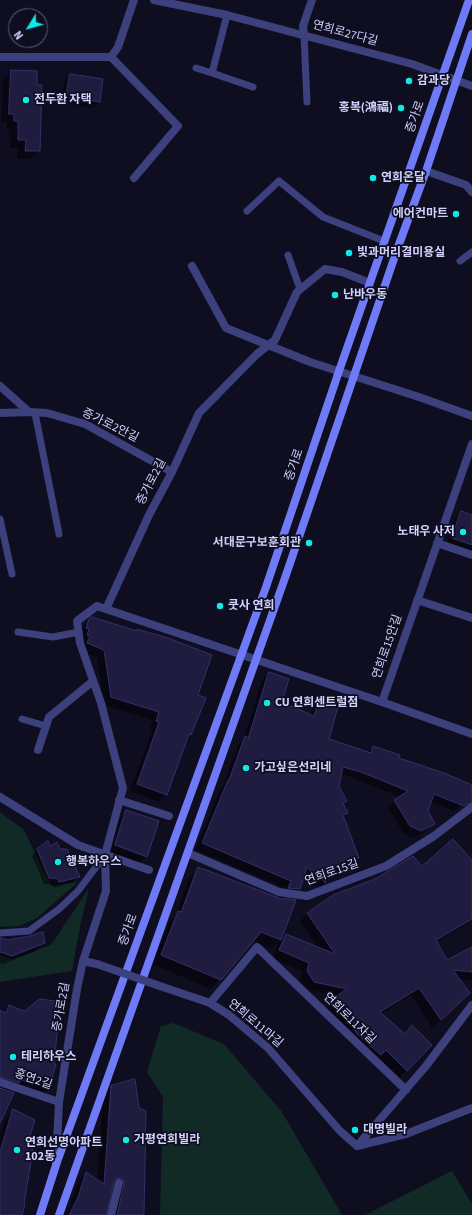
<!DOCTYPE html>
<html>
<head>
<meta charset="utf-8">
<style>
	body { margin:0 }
	#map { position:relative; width:472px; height:1215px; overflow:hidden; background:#0f0e21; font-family:"Source Sans 3",sans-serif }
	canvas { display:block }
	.north { position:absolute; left:8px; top:8px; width:40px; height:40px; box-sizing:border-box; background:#0f0e21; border:1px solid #5d5c79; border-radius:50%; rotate:233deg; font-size:11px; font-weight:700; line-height:16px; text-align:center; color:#d1d1fc }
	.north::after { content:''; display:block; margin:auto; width:14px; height:18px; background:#0eebe7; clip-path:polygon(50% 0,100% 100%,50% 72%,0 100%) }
</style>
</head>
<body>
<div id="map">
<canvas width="472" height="1215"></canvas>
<div class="north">N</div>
</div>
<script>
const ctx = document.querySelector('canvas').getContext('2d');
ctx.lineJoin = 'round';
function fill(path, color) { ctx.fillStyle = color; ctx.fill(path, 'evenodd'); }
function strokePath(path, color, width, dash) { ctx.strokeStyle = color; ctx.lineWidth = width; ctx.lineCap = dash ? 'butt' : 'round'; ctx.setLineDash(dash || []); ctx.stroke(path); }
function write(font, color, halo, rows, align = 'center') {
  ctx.font = font + ' "Source Sans 3","Noto Sans KR",sans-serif'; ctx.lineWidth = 3.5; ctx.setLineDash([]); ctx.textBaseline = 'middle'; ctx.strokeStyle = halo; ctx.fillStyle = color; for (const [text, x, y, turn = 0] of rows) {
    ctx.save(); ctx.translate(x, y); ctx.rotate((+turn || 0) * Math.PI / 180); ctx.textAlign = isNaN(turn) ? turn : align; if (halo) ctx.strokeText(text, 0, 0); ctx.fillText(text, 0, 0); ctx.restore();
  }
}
fill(new Path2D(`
	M0,812L24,830L51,886L78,882L37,918L19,926L0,927Z
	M89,888L81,922L72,971L0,982V955L12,959L51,945Z
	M173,1023L224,1044L282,1112L342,1215H160L163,1097L147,1072L161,1026Z
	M452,1171L472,1204V1215H365Z`), '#122a26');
fill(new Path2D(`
	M11,71L39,151L31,159H17L18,148H10V130L6,129L7,122H1L3,79Z
	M71,75L102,80L99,102L93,108L61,103L65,80Z
	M461,512L472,516V554L447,544L455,518Z
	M90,620L136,632L137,630L197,696L191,734L186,739L167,794L159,802L130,791L152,730L149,729L152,720L104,705L97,657L80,651L82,628Z
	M269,673L281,702L310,716L314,705L321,698L327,740L367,753L373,747L398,759L461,804L454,811L430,802L427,812L434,823L427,830L414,838L403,833L388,808L400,797L353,778L341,774L338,786L346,800L342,804L347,813L343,817L358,858L351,865L328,873L325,883L318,889L313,883L309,884L303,877L299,889L292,896L282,895L285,888L195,850L221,788L223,786L238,745L244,739L262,680Z
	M127,811L146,856L138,865L107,854L118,820Z
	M38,850H60L79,877L73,882L54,888L53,885L44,884L32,856Z
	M472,861V921L436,942L442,963L472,951V980L458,979L460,1001L432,1028L411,995L381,1014L405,1035L431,1045L399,1078L373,1062L350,1043L325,1008L338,996L306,989L299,980L302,971L272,959L279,940L271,949L252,941L211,989L152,964L169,922L175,916L189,878L198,868L283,901L285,899L295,901L279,943L286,935L318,948L300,921L308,913L422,868Z
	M0,938L8,941L44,942L36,951L3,964L0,963Z
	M9,1006L48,1088L39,1097L13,1088L9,1092L0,1115V1011L3,1012Z
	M111,1087L143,1215H111L116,1190L112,1186L105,1215H66L70,1206L78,1182L86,1174L97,1181L103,1096Z
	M14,1110L25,1148L21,1215H0V1135L5,1118Z`), '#0007');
const building = new Path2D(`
	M11,70L37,71V85H42L40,151H25L26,140H18V121H14V114H9Z
	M70,74L103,79L100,102L66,97Z
	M461,511L472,515V545L452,538Z
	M92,617L137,631V629L168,638L212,655L198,695L206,698L191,735L189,734L167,795L137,784L159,722L156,721L159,712L111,697L104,650L87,643L90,636L87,635L89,629L86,628L89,619Z
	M269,672L289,679L282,702L314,716L320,697L339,703L329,739L371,753L373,746L400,755L399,758L444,773L472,785V802L464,806L434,794L428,811L435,824L421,831L410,826L394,800L408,791L361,772L343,767L339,786L347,801L343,803L348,813L343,815L359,858L331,868L325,883L320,876L316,878L307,867L300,889L288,888L291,881L202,843L228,780H229L245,736L248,738Z
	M126,810L159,821L147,857L115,845Z
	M453,839L472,860V919L436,940L447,960L472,947V972L453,970L470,993L441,1020L419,988L380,1012L405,1034L412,1025L432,1045L407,1071L386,1050L381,1055L358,1035L332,999L347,989L314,982L307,971L309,963L279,950L286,934L335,954L307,913L333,895L375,879L413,856L422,866Z
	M48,841L50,846L57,842L60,849H67L80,877L59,882L58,879L49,878L37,849Z
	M198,867L284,900V898L296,900L281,940L261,932L221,980L161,955L178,911L181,912Z
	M43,932L45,943L12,956L0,952V938L8,940L30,936Z
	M40,999L55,1001L58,1023L54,1064H56L49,1089L22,1080H21L19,1083L0,1077V1010L6,1013L9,1005L24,1011Z
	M135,1079L139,1108L146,1111L144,1215H117L124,1184L123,1179L120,1178L115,1179L114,1182L106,1215H69L78,1197L86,1172L104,1184L111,1086Z
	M0,1088L14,1093L0,1123Z
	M13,1109L35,1120L26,1148L33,1149L24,1204L25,1205L22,1215H0V1152Z`);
fill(building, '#1f1c40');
strokePath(building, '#342f6b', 1);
strokePath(new Path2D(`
	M227,15L212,73L253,87
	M304,35L307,102
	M196,68L212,73
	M247,211L279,181L323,217L384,241
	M288,255L300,289
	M460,261L472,252
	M35,413L59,534
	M0,519L12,574
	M18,632L53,637L79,632
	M22,719L46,726
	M0,933L29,931L59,909L78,891L105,855`), '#3c417d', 7);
strokePath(new Path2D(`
	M154,0L227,15L412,64L472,86
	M304,35L303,26L312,0
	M0,57H111L178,126L134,178
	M111,57L118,47L134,0
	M426,171L466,185L472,192
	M192,266L226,328L310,362L419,397L472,416
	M0,386L29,412
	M0,413L29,412L47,413L85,424L172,472
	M437,543L472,555
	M417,600L472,618
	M106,609L149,515L172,472L199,413L257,354L275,340L297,292L325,269L342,272L370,283
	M382,702L472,444
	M38,750L49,717L93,681
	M0,797L78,845L149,870
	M119,800L169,816
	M188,853L279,892L307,896L386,866L434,836L472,807
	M83,961L97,964
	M157,985L210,1003L229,1015L268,1048L340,1131L357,1146L406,1134L472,1108
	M210,1003L257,947L406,1090
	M0,1082L59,1102
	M357,1146L426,1066L472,1005
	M56,1162L59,1102L77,989L83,961L106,891L105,855L123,788L101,703L80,643L77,621L97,606L382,702L472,734
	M111,1215L119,1183`), '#3c417d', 8);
strokePath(new Path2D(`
	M40,1215L57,1162L266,587L339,371L469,0
	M59,1215L286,575L398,247L426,171L472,34`), '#6e7af6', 8);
strokePath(new Path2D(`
	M97,964L157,985`), '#3c417d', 8);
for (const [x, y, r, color] of [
	[409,81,4,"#0eebe7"],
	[26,100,4,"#0eebe7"],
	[401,108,4,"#0eebe7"],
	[373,178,4,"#0eebe7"],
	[456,214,4,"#0eebe7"],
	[349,253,4,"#0eebe7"],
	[335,295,4,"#0eebe7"],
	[463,532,4,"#0eebe7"],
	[309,543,4,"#0eebe7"],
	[220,606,4,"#0eebe7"],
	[267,703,4,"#0eebe7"],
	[246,768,4,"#0eebe7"],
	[58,862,4,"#0eebe7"],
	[13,1057,4,"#0eebe7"],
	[355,1130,4,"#0eebe7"],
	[126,1140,4,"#0eebe7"],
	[17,1150,4,"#0eebe7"]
]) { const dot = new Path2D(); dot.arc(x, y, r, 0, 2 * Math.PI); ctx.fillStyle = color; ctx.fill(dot); strokePath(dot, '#0f0e21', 1.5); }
write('12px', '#d1d1fc', '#0f0e21', [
	["연희로27다길",345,34,15],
	["증가로",416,117,-70],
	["증가로2안길",110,426,26],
	["증가로",295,465,-71],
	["증가로2길",152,482,-63],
	["연희로15안길",388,647,-71],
	["연희로15길",332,873,-20],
	["증가로",129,930,-70],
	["증가로2길",62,1007,-80],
	["연희로11자길",349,1019,44],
	["연희로11마길",255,1024,40],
	["홍연2길",33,1080,19]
]);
write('bold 12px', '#d1d1fc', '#0f0e21', [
	["감과당",417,81],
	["전두환 자택",34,100],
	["홍복(鴻福)",393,108,"right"],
	["연희온달",381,178],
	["에어컨마트",448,214,"right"],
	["빛과머리결미용실",357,253],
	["난바우동",343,295],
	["노태우 사저",455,532,"right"],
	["서대문구보훈회관",301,543,"right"],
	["쿳사 연희",228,606],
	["CU 연희센트럴점",275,703],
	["가고싶은선리네",254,768],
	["행복하우스",66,862],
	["테리하우스",21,1057],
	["대명빌라",363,1130],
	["거평연희빌라",134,1140],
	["연희선명아파트",25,1143],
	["102동",25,1157]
], 'left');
</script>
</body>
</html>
